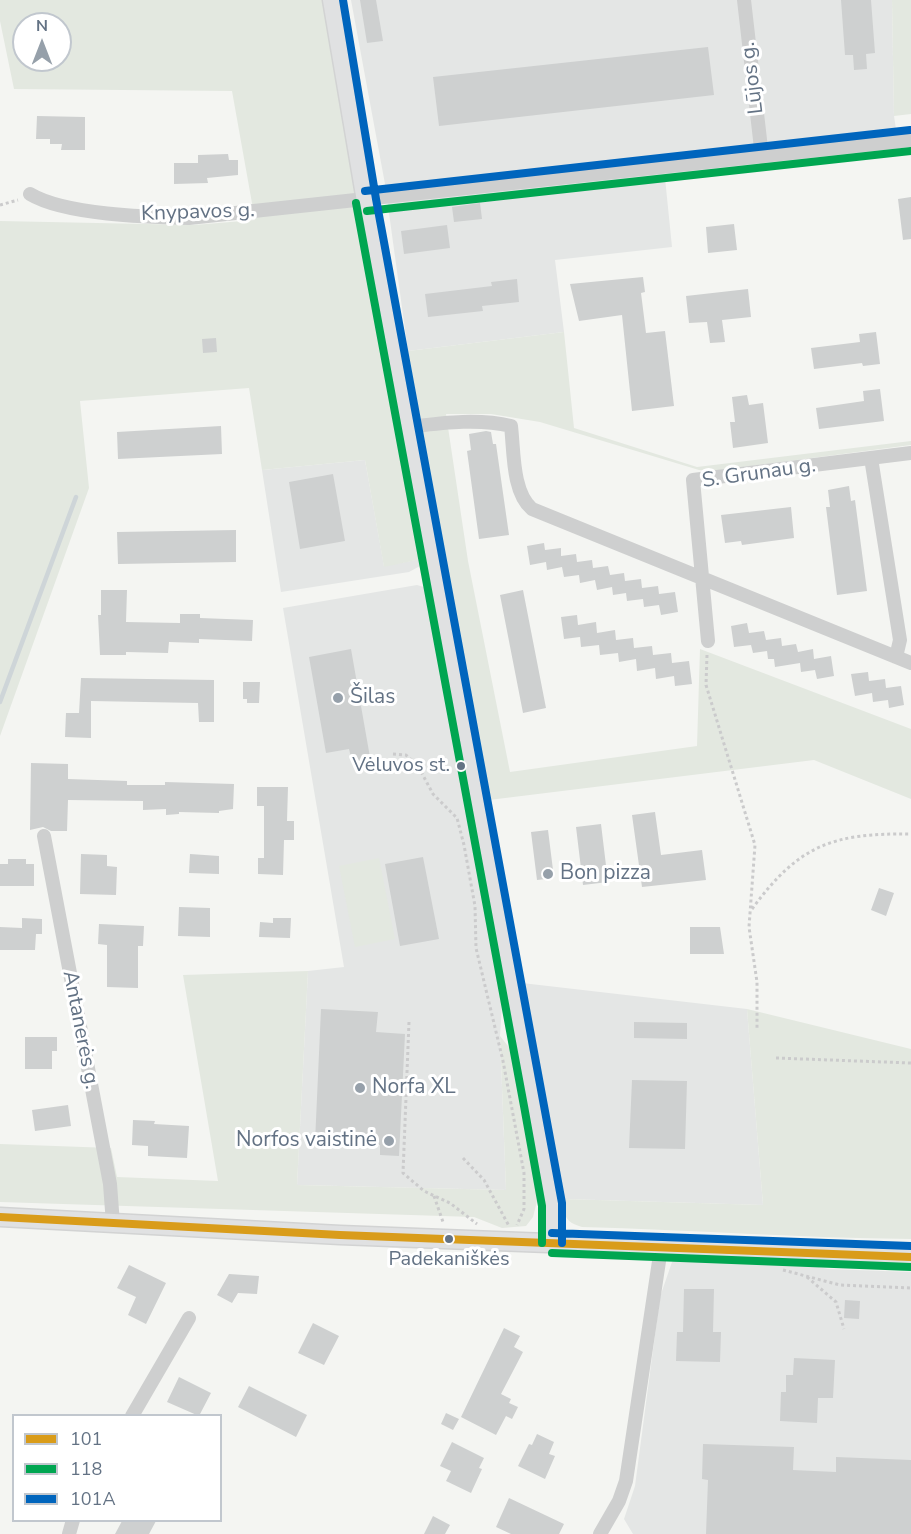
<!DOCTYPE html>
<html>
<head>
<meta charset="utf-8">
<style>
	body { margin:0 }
	#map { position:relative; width:911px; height:1534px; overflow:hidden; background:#f4f5f2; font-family:"Nunito Sans",sans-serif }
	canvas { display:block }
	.legend { position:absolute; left:12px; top:1414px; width:210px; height:108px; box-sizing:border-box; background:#fff; border:2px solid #c1c7ce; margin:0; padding:8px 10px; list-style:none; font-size:18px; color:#637284 }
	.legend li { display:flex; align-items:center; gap:12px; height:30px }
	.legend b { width:30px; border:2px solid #c1c7ce }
	.north { position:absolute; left:12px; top:12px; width:60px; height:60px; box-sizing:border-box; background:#fff; border:2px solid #c1c7ce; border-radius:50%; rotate:0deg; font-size:16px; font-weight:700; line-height:24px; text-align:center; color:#637284 }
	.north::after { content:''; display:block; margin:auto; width:21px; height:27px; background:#96a0aa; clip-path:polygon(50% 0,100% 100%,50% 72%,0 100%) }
</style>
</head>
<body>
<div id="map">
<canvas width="911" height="1534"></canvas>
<ul class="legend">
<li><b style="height:8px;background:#d99c1a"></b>101</li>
<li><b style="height:8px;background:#00a651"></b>118</li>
<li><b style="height:8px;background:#0065bd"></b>101A</li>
</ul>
<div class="north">N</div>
</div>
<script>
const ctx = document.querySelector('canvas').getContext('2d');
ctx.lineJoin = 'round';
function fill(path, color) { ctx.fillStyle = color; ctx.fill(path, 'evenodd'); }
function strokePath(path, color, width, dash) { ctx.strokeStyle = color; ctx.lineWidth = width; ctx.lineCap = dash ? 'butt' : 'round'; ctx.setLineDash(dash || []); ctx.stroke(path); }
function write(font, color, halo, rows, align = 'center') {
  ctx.font = font + ' "Nunito Sans",sans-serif'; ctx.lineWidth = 6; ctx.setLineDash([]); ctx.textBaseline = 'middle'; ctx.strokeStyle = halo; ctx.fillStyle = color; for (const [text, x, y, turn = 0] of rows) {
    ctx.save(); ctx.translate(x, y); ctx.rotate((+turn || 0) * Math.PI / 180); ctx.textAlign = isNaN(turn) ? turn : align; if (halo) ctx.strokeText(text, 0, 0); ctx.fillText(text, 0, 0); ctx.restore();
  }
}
fill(new Path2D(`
	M351,0H892L894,116L899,149L665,178L672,247L555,260L564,332L408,351L385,184Z
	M365,460L384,566L426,558L420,566L409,572L281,592L262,470Z
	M417,585L427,588L434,601L449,680L452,731L461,778L476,815L490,897L503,989L500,1036L506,1190L297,1185L308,971L344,967L283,608Z
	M522,983L747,1009L763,1205L563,1199Z
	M677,1257L781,1259L828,1269L911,1272V1534H633L624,1519L635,1486L660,1297L672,1262Z`), '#e4e6e5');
fill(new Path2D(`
	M0,0H322L360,216L426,558L384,567L365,460L262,470L249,388L80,401L89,488L0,736V221L194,225L255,220L232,91L14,89L0,21ZM24,24H60V60H24Z
	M892,0H911V114L894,116Z
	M564,332L574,428L697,467L911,441V445L713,471L699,470L540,422L491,414H446L468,561L510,772L697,746L700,649L911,729V799L814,760L489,800L408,351Z
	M379,858L395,939L355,947L339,866Z
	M308,971L297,1185L506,1190L500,1036L512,1051L539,1193L533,1217L526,1226L502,1228L474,1217L0,1202V1144L111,1148L117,1177L218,1181L183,975Z
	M747,1009L911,1049V1239C801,1238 692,1230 582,1227C565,1222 564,1216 563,1199L763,1205Z`), '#e3e8e0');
strokePath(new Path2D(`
	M0,702L76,497`), '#ced5d8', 4.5);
fill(new Path2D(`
	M360,0H376L383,41L367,43Z
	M841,0H871L875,53L866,54L867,69L854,70L853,55H845Z
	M708,47L714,95L439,126L433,77Z
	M37,116L85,117V150H61L62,144H50V139H36Z
	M228,154L229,160H238V175L207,178L208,183L174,184V163H198V155Z
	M911,197V239L903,240L898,199Z
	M480,203L482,219L454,222L452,207Z
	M734,224L737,250L708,253L706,227Z
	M447,225L450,248L404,254L401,231Z
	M643,277L645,292L641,293L646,333L665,331L674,406L632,411L622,315L579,321L570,284Z
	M517,279L519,302L482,306L483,311L428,317L425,294L492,286L491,282Z
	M748,289L751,317L722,320L725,342L710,343L707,322L689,323L686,296Z
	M876,332L880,364L863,366L862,363L814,369L811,348L860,342L859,334Z
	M216,338L217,352L203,353L202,339Z
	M880,389L884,421L819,429L816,408L864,401L863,391Z
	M747,395L749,405L763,403L768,443L733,448L730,422H735L732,397Z
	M221,426L222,454L118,459L117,432Z
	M486,431L491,432L493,444H496L509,535L479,539L467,451L471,450L469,434Z
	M333,474L345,541L300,549L289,482Z
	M849,486L851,501L855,500L867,591L837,595L826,507H830L828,490Z
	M791,507L794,538L742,545L741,541L725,543L721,515Z
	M236,530V562L118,564L117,532Z
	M544,543L545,550L561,548V556L576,554L577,562L592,560L593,568L608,566L610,575L624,573L625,581L641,579L642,588L658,586L659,594L675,592L678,612L661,615L659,605L644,607L643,599L627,601L626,593L613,595L612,587L597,590L595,580L580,583L579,575L564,577L562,567L547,570L546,562L530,565L527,546Z
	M101,590H127L126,622L180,623V614H200V618L253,620L252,641L199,639V643L169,642L168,653L126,652V655H100L98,615H101Z
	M523,590L546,708L523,713L500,595Z
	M577,615L578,625L596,622L597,633L615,630L616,640L633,638L634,648L652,646L653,655L671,653L672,663L689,661L692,684L675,686L674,676L656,679L655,668L637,671L636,659L619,662L618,653L600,655L599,645L581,647L580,637L564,639L561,617Z
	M747,623L749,633L764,631L766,640L781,638L783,654L782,646L796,644L798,652L813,649L814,659L831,656L834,676L817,679L815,670L801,672L800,663L775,667L774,659H768L767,651L753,653L751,645L734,647L731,626Z
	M351,649L371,763L353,766L349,749L326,753L309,657Z
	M868,672L869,681L885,679L886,688L901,686L904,705L889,708L888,700L873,702L872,693L855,696L851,674Z
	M81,678L214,680V722H199L198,703L91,701V738L65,737L66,713H79Z
	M243,682H260L259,703H247V699H243Z
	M31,763L68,764V779L127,781V785H165V782L234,784L233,809L219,811V813L179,812V814L166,815V809L143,810V801L68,800L67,831H51L43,827L30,830Z
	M257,787H288L287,821H294V840H284L283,875L258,874V858H264V806H257Z
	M655,812L661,855L702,850L706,880L642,887L632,815Z
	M601,824L608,882L583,885L576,827Z
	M548,830L554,878L537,880L531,832Z
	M81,854L107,855V866L117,867L116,895L80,894Z
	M190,854L219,856V874L189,873Z
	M423,857L439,939L400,946L385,864Z
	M8,859H26V864H34V886H0V864H8Z
	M879,888L894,893L886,916L871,910Z
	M179,907L210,908V937L178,936Z
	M22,918L42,919V934H36L35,950H0V927L22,928Z
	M273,918H291L290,938L259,937L260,922L273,923Z
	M99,924L144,926L143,946H138V988L107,987V945L98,944Z
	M690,927H720L724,954H690Z
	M321,1009L378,1012L376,1032L405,1034L399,1156L380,1155V1145L315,1142Z
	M634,1022L687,1023V1039L634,1038Z
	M25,1037H57V1051H52V1069H25Z
	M632,1080L687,1081L685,1149L629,1148Z
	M68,1105L71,1126L35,1131L32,1110Z
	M133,1120L155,1121L154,1124L189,1126L187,1158L148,1156V1146L132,1145Z
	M129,1265L166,1283L146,1324L128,1315L136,1297L117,1288Z
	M229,1274L259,1276L257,1294L238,1293L232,1303L217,1295Z
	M684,1289H714L713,1332H721L720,1362L676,1361L677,1332H683Z
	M845,1300L860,1301L859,1319L844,1318Z
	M313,1323L339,1336L324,1365L298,1353Z
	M504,1328L520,1336L514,1347L523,1352L501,1394L511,1399L509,1403L518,1407L512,1419L506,1416L496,1435L461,1417Z
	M794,1358L835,1360L833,1398H818L817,1423L780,1421L781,1392H786V1375H793Z
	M179,1377L211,1393L199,1416L167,1402Z
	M249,1386L307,1415L296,1437L238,1407Z
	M446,1413L459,1419L453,1430L441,1424Z
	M537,1434L554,1442L549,1454L555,1456L545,1479L518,1466L529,1444L532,1445Z
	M452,1442L484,1458L479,1468L482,1469L471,1493L446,1481L451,1471L440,1466Z
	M703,1444L794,1447L793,1470L836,1472V1457L911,1460V1534H706L708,1480L702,1479Z
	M509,1498L564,1524L559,1534H511L496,1527Z
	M433,1516L450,1525L445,1534H424Z
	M122,1521H156L149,1534H115Z`), '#ced0d0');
const secondary = new Path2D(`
	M332,0L366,201L534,1104L552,1205V1243
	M0,1217L340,1235L911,1257`);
strokePath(secondary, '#d2d3d3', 21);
strokePath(new Path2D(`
	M0,205L18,200
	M707,655L706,685L755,845L749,927L757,982V1029
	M393,754L406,755L418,766L433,794L457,818L464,845L475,906L476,948L503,1061L524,1173V1209L517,1225
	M752,909C799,845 832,833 911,834
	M409,1022L403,1173L424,1191L450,1203L477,1224
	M776,1058L911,1063
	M463,1158L484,1180L509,1226
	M434,1196L443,1222
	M783,1270L840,1285L911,1288
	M807,1277L836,1302L844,1329`), '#cbcbcc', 3, [3, 3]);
strokePath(new Path2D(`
	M744,0L762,157
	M30,194C65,215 148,217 189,218L911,140
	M408,427C442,423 477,418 511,426C514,451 512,492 532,509L911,663
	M871,458L900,640L896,657
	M708,641L693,480L911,453
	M44,836L110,1184L113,1224
	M132,1416L189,1318
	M69,1534L73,1520
	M600,1534L619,1501L626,1481L661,1248`), '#cecfcf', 14);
strokePath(secondary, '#e0e1e2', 18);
strokePath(new Path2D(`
	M0,1217L340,1235L911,1257`), '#d99c1a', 8);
strokePath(new Path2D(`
	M356,203L524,1106L542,1206V1243
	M367,211L911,151
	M552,1253L911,1267`), '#00a651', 8);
strokePath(new Path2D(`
	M343,0L376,199L562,1203V1243
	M365,191L910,130
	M552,1233L911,1246`), '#0065bd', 8);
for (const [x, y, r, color] of [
	[338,698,6,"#96a0aa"],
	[461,766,5,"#637284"],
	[548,874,6,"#96a0aa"],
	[360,1088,6,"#96a0aa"],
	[389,1141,6,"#96a0aa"],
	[449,1239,5,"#637284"]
]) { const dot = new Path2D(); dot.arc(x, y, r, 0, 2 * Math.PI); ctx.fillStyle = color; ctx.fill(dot); strokePath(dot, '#fff', 2); }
write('20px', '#637284', '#fff', [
	["Vėluvos st.",450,766],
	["Padekaniškės",449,1260,"center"]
], 'right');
write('21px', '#637284', '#fff', [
	["Lūjos g.",753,78,-97],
	["Knypavos g.",198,213,-2],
	["S. Grunau g.",759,474,-8],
	["Antanerės g.",80,1030,79]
]);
write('21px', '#637284', '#fff', [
	["Šilas",350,698],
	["Bon pizza",560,874],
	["Norfa XL",372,1088],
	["Norfos vaistinė",377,1141,"right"]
], 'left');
</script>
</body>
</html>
